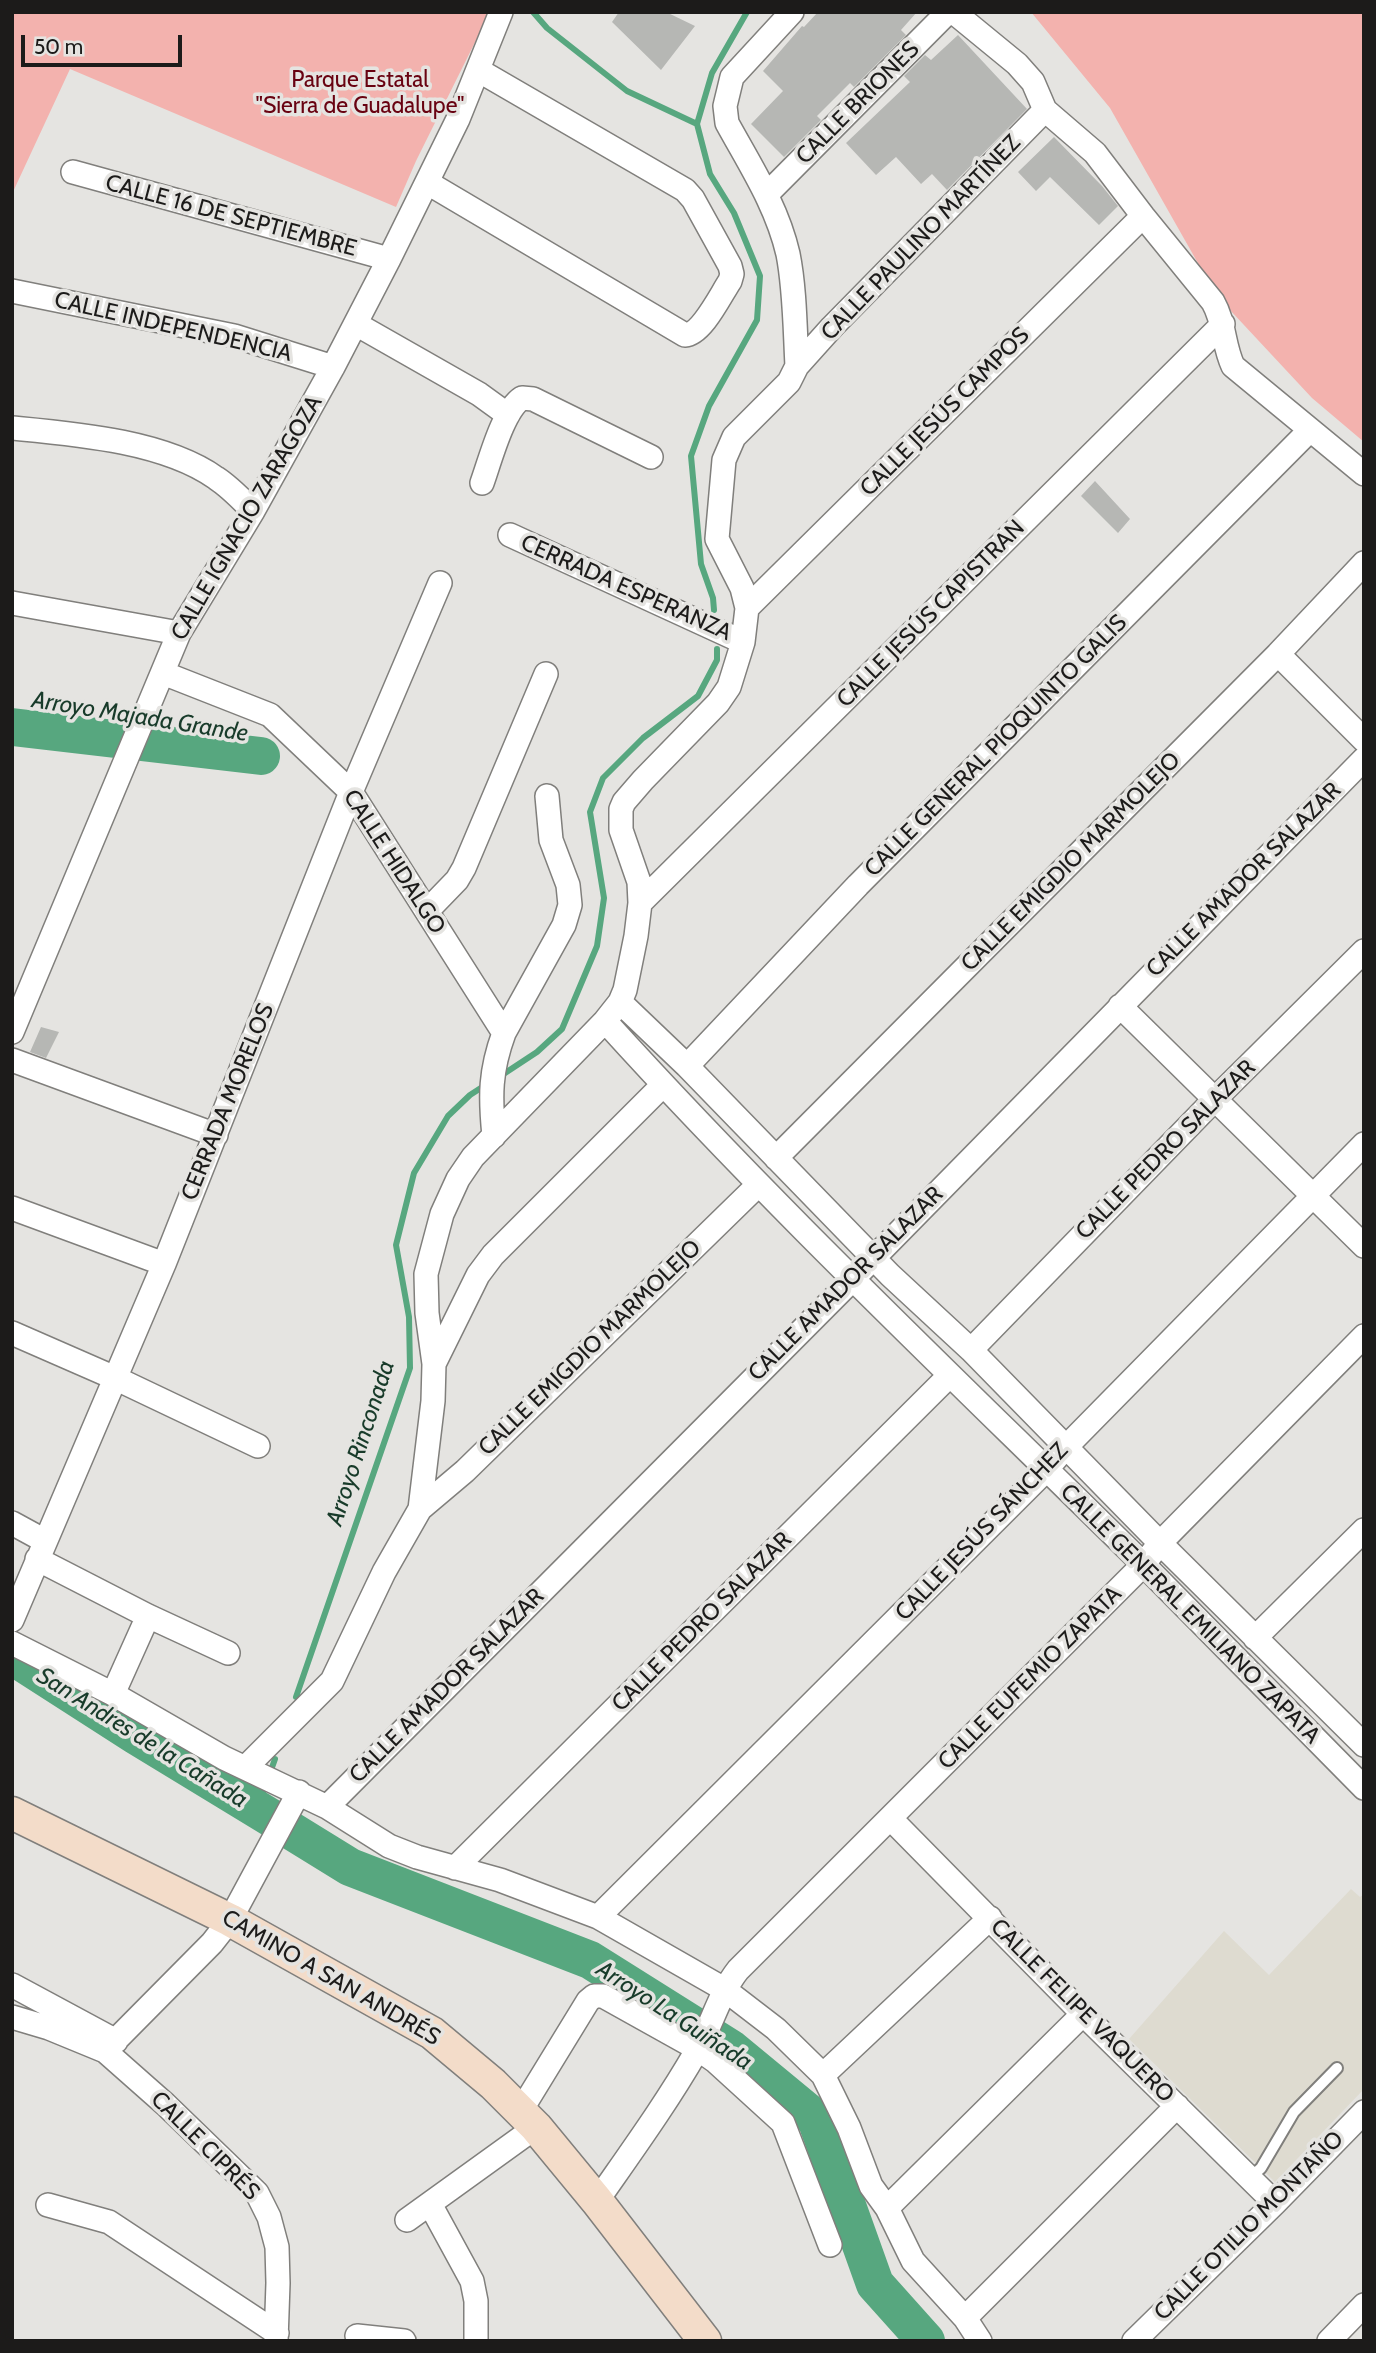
<!DOCTYPE html>
<html>
<head>
<meta charset="utf-8">
<style>
	body { margin:0 }
	#map { position:relative; width:1376px; height:2353px; overflow:hidden; background:#e5e4e1; font-family:Cabin,sans-serif }
	canvas { display:block }
	.frame { position:absolute; inset:0; border:14px solid #1c1b1a; pointer-events:none }
	.scale { position:absolute; left:21px; top:35px; width:161px; height:32px; box-sizing:border-box; border:4px solid #1c1b1a; border-top:0; padding-left:9px; font-size:21px; line-height:24px; white-space:nowrap; color:#1c1b1a; -webkit-text-stroke:5px #e5e4e1; paint-order:stroke }
</style>
</head>
<body>
<div id="map">
<canvas width="1376" height="2353"></canvas>
<div class="frame"></div>
<div class="scale">50 m</div>
</div>
<script>
const ctx = document.querySelector('canvas').getContext('2d');
ctx.lineJoin = 'round';
function fill(path, color) { ctx.fillStyle = color; ctx.fill(path, 'evenodd'); }
function strokePath(path, color, width, dash) { ctx.strokeStyle = color; ctx.lineWidth = width; ctx.lineCap = dash ? 'butt' : 'round'; ctx.setLineDash(dash || []); ctx.stroke(path); }
function write(font, color, halo, rows, align = 'center') {
  ctx.font = font + ' Cabin,sans-serif'; ctx.lineWidth = 7; ctx.setLineDash([]); ctx.textBaseline = 'middle'; ctx.strokeStyle = halo; ctx.fillStyle = color; for (const [text, x, y, turn = 0] of rows) {
    ctx.save(); ctx.translate(x, y); ctx.rotate((+turn || 0) * Math.PI / 180); ctx.textAlign = isNaN(turn) ? turn : align; if (halo) ctx.strokeText(text, 0, 0); ctx.fillText(text, 0, 0); ctx.restore();
  }
}
fill(new Path2D(`
	M1351,1889L1360,1897L1364,1894V2089L1275,2182L1129,2039L1224,1931L1269,1975Z`), '#dedbd0');
fill(new Path2D(`
	M12,12H490L416,161L396,207L70,69L12,194Z
	M1031,12H1364V442L1312,398L1216,295L1110,108Z`), '#f3b2ae');
strokePath(new Path2D(`
	M533,12L547,28L627,91L697,124
	M714,610L713,598L701,564L691,456L709,406L757,320L760,276L734,213L710,174L697,124L712,73L747,12
	M12,716L131,735
	M142,737L261,756
	M499,1077L537,1052L562,1029L597,946L604,898L590,812L603,778L643,738L698,696L717,660V649
	M296,1697L410,1368L409,1317L396,1245L414,1173L448,1116L470,1095L487,1084
	M270,1773L275,1759
	M257,1810L266,1783`), '#57a77f', 6);
strokePath(new Path2D(`
	M12,727L261,756
	M12,1656L135,1735L273,1819
	M290,1830L350,1867L590,1960L730,2048L816,2119L875,2284L926,2341`), '#57a77f', 38);
fill(new Path2D(`
	M619,12H666L695,26L661,70L612,22Z
	M818,12H917L901,30L906,35L854,87L850,83L817,116L821,120L784,157L751,124L783,91L763,71L802,26L804,27Z
	M958,35L1027,109L947,190L932,174L921,184L896,157L876,175L846,143L910,82L904,76L925,55L931,60Z
	M1054,137L1102,186L1118,206L1099,225L1050,177L1036,191L1018,172Z
	M1095,481L1130,519L1118,533L1081,496Z
	M41,1027L59,1032L46,1058L30,1052Z`), '#b6b7b4');
const lane = new Path2D(`
	M1250,2178L1261,2168L1294,2112L1337,2068`);
const street = new Path2D(`
	M73,172L389,259
	M428,183L685,335C702,334 720,296 730,281L732,274L730,266L693,199L685,190L478,70
	M767,194L944,16L950,13L956,14L1017,64L1033,82L1045,110L1095,153L1143,216L1213,302C1225,323 1223,345 1233,366L1364,474
	M12,291L234,336L333,367
	M356,324L479,394L508,415
	M797,366L832,327L1045,110
	M12,428C75,434 164,441 216,478C230,487 241,499 253,511
	M482,483C490,461 503,410 522,398L533,399L651,457
	M510,535L743,642
	M12,603L179,633
	M747,608L1143,216
	M1278,654L1364,740
	M163,673L270,715L351,792L504,1033C490,1071 490,1096 494,1136
	M640,903L1223,324
	M427,911L457,880L464,868L546,674
	M620,1002L687,1066L890,1275L971,1350L1160,1543L1364,1745
	M1120,1006L1364,1246
	M605,1021C776,1210 962,1385 1143,1564C1217,1638 1290,1714 1364,1788
	M12,1032L179,633L253,511L333,367L389,259L458,119L501,12
	M504,1033L564,925L570,905L568,885L551,840L547,796
	M12,1060L216,1135
	M687,1066L858,885L1310,430
	M776,1158L1278,654L1364,563
	M12,1208L164,1264
	M12,1333L115,1378L258,1446
	M971,1350L1216,1098L1364,951
	M434,1364L478,1275L493,1255L663,1085
	M420,1509L465,1471L758,1185
	M12,1523L45,1541
	M37,1559L148,1616L228,1653
	M12,1620L164,1264L351,792L440,583
	M1255,1638L1364,1530
	M12,1643L113,1694L224,1758L327,1807L389,1846L417,1857L500,1880L598,1917L724,1989L776,2029L823,2075L849,2128L871,2186L887,2208L913,2261L965,2318L980,2341
	M113,1694L148,1616
	M246,1767L332,1681L384,1572L420,1509L433,1401L434,1364L427,1313L426,1274L442,1214L458,1179L473,1157L605,1021L620,1002L625,990L636,936L640,903L639,882L621,830V809L624,802L643,780L718,703L729,687L743,642L747,608L742,588L717,539L724,460L734,437L789,382L797,366C795,330 795,289 788,254C777,206 750,165 727,123L725,106L732,77L792,12
	M327,1807L852,1280L1364,759
	M891,1819L1083,2014L1275,2203
	M455,1868L949,1376
	M598,1917L1046,1470L1065,1448L1364,1144
	M12,1985L116,2041
	M12,2017L49,2028L105,2051L165,2104L257,2193L269,2217L277,2247L278,2283L276,2341
	M105,2051L212,1943L230,1920L299,1792
	M823,2075L990,1918
	M520,2112L588,2001L594,1996H603L698,2049L715,2061L783,2123L830,2245
	M597,2201C631,2152 666,2104 696,2052C712,2025 719,1994 738,1970L1143,1565L1160,1543L1364,1336
	M430,2204L472,2281L476,2301V2341
	M48,2205L109,2222L277,2333
	M887,2208L1083,2014
	M407,2220L536,2127
	M965,2318L1177,2106
	M357,2336L404,2341
	M1134,2341L1275,2203L1364,2112
	M1329,2341L1364,2305`);
const secondary = new Path2D(`
	M12,1813L230,1920L432,2033L493,2084L536,2127L597,2201L705,2341`);
strokePath(lane, '#807f7c', 14);
strokePath(street, '#807f7c', 26);
strokePath(secondary, '#807f7c', 35);
strokePath(lane, '#fff', 10);
strokePath(street, '#fff', 23);
strokePath(secondary, '#f3dcc9', 32);
write('23px', '#680211', '#e5e4e1', [
	["Parque Estatal",360,80],
	["\"Sierra de Guadalupe\"",360,106]
]);
write('23px', '#1c1b1a', '#e5e4e1', [
	["CALLE BRIONES",858,103,-45],
	["CALLE 16 DE SEPTIEMBRE",231,216,15],
	["CALLE PAULINO MARTÍNEZ",921,238,-46],
	["CALLE INDEPENDENCIA",173,327,13],
	["CALLE JESÚS CAMPOS",945,412,-45],
	["CALLE IGNACIO ZARAGOZA",247,518,-60],
	["CERRADA ESPERANZA",626,588,24],
	["CALLE JESÚS CAPISTRAN",931,614,-45],
	["CALLE GENERAL PIOQUINTO GALIS",996,746,-45],
	["CALLE HIDALGO",394,862,57],
	["CALLE EMIGDIO MARMOLEJO",1071,862,-45],
	["CALLE AMADOR SALAZAR",1244,880,-45],
	["CERRADA MORELOS",228,1102,-68],
	["CALLE PEDRO SALAZAR",1166,1150,-45],
	["CALLE AMADOR SALAZAR",846,1284,-45],
	["CALLE EMIGDIO MARMOLEJO",590,1348,-44],
	["CALLE JESÚS SÁNCHEZ",982,1532,-46],
	["CALLE GENERAL EMILIANO ZAPATA",1190,1614,45],
	["CALLE PEDRO SALAZAR",702,1622,-45],
	["CALLE EUFEMIO ZAPATA",1030,1678,-45],
	["CALLE AMADOR SALAZAR",447,1686,-45],
	["CAMINO A SAN ANDRÉS",331,1978,30],
	["CALLE FELIPE VAQUERO",1082,2011,45],
	["CALLE CIPRÉS",205,2146,45],
	["CALLE OTILIO MONTAÑO",1249,2226,-45]
]);
write('italic 24px', '#183b2a', '#e5e4e1', [
	["Arroyo Majada Grande",140,717,9],
	["Arroyo Rinconada",361,1443,-72],
	["San Andres de la Cañada",142,1738,32],
	["Arroyo La Guiñada",674,2016,33]
]);
</script>
</body>
</html>
